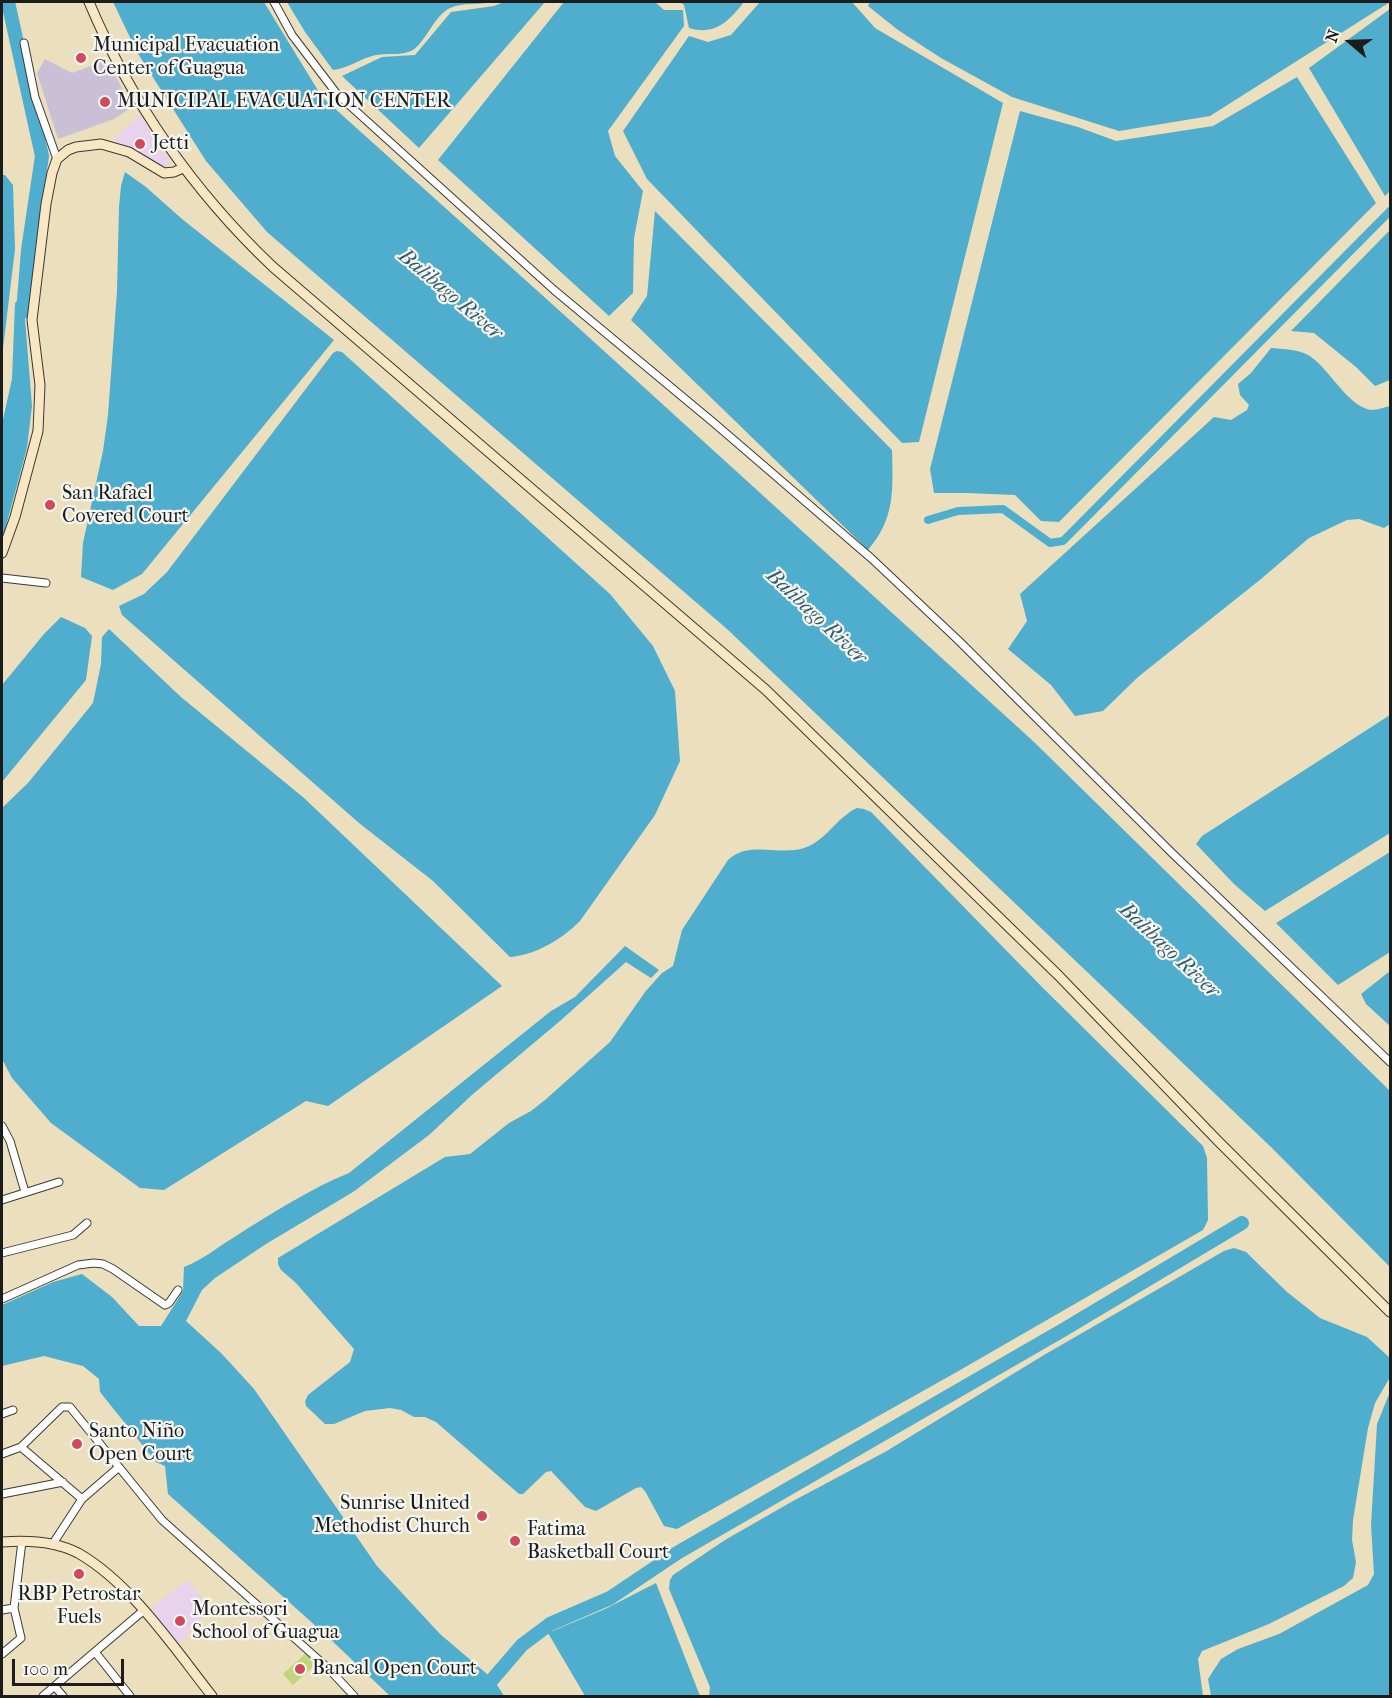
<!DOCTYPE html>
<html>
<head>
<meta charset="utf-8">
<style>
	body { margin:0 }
	#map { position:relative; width:1392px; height:1698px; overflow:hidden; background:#ebdfbe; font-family:"IM FELL French Canon",serif }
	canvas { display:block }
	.frame { position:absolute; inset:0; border:3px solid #1c1c1c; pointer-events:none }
	.north { position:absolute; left:1320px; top:12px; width:60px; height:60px; -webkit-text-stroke:4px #f6f6f2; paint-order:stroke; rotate:289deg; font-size:16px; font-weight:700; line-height:24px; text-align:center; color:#1c1c1c }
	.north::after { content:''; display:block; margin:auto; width:21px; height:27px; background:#1c1c1c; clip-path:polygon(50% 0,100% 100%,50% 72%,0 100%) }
	.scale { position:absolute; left:12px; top:1659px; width:112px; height:27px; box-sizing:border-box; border:3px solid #1c1c1c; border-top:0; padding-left:8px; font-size:18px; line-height:21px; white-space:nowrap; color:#1c1c1c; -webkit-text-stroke:4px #f6f6f2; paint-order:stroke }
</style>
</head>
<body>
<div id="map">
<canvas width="1392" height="1698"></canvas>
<div class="frame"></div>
<div class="north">N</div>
<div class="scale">100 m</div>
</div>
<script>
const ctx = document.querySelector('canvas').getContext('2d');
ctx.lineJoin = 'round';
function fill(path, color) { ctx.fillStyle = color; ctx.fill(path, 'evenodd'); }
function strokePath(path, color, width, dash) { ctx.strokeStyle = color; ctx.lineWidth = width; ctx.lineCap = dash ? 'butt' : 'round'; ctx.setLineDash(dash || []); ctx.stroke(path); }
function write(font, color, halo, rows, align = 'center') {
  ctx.font = font + ' "IM FELL French Canon",serif'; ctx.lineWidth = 4.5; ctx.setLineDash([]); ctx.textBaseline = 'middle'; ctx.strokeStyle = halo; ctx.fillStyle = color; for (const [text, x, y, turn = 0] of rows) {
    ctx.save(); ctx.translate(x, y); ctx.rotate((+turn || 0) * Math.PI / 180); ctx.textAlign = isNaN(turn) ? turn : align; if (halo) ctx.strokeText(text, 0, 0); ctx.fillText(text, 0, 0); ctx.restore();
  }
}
fill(new Path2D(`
	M140,115L170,161L165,168L160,167L131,147L112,141Z
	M188,1580L211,1611L187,1630L190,1634L177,1643L151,1608Z`), '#e9d2ed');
fill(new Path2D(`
	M45,59L72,73L107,60L132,107L114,119L58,139L37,73Z`), '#c9bfd7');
fill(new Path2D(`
	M306,1653L316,1664L293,1685L283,1674Z`), '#bfd67b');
fill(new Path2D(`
	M113,2H264L322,97L582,331L1033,741L1390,1091V1267L1272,1148L727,629L267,232L206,161L137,52Z
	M287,2H495C481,5 462,2 450,8C433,17 428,39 413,50C403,56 387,53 376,55C361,58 349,68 333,70L305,32Z
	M504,2H545L419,148L342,76L382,57L415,55L451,12L494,6Z
	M564,2H655L664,10H683L684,26L608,131L615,156L643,191L634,238L633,293L609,316L438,160Z
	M680,2H744C729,21 715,36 689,28L684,5Z
	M760,2H852L875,28L1003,103L919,442L902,443L647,179L623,131L689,36L708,42L731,35Z
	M870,2H1390L1210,116L1119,131L1012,97L941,58L898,30L868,6Z
	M1390,9V191L1385,196L1309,68Z
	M1297,77L1376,203L1059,522L1041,521L1015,495L967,493H934L930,469L1020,111L1078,127L1116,141L1213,126Z
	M125,172L146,187L182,219L334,340L142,574L113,590L81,577L83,543L103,451L108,415L117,291L119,207L121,186Z
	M2,175H5L13,185L15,249L2,357Z
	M655,211L892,450C893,491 895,518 868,550L631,320L647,296Z
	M1390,230V380L1375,386L1356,367L1314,333L1291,331Z
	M27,290L25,319L32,406L27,448L2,541V424L12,379L15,303Z
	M1271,348C1282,349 1297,349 1308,355C1329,367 1348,408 1372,410C1377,410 1385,407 1390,406V524L1384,528L1359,519L1347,520L1309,538L1261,579L1138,677L1103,711L1075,716L1051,685L1008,649L1027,621L1020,594L1214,417L1231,420L1247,410L1249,405L1240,395L1238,384L1251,373Z
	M337,351L342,352L610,594L653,646L675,691L680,761L655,815L580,921C562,939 536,955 510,957L433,881L359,823L122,615L119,606L144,594L167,572L333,353Z
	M61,617L85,628L92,636L86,680L2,782V685L44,634Z
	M109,629L181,697L304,798L502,986L328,1106L306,1101L164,1190L140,1188L51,1123L12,1078L2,1059V808L28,783L93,703L101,664L102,637Z
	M1390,715V833L1265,911L1234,884L1196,844L1202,836Z
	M857,808L864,809L871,812L1042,987L1203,1146L1207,1158L1208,1220L1203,1230L955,1373L677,1529L664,1526L645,1491L641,1487L636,1488L596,1511L585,1507L551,1471L546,1472L523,1494H519L436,1422L425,1417H414L401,1410L390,1408L365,1411L334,1424H325L306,1406L305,1401L308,1395L350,1362L354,1349L296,1283L281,1270L278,1264V1258L445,1157L470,1154L509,1123L531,1111L545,1100L610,1042L645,992L662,973L673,966L682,930L728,860C748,840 779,856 804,848C826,841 837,817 857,808Z
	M1390,852V952L1338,985L1276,923Z
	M625,946L659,970L651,978L626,962L560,1021L473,1094L429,1135L353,1192L266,1244L215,1278L202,1290L186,1321L222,1354L254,1389L377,1566L440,1634L494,1680L504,1696H390L327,1636L168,1494L165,1466L156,1462L100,1392L99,1379L83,1366L44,1356L2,1366V1305L53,1282L82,1274L112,1297L139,1326H161L183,1291L184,1267C203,1260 219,1246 236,1236C272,1213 310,1189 349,1173L551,1011L575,997Z
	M1390,971V1026L1366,1004L1361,994Z
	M1234,1248L1246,1252L1287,1292L1320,1318L1367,1337L1390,1358V1372L1389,1379L1375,1403L1368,1428L1353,1520L1352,1540L1356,1562L1353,1578L1344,1586L1269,1624L1202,1651L1198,1659L1203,1696H709L710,1687L669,1589L670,1580L673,1575L725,1540L793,1501L885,1452L1044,1355L1224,1251Z
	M1390,1392V1696H1211L1208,1679L1221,1659L1238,1649L1279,1634L1368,1585L1374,1574L1371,1525L1377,1424Z
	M656,1583L700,1696H585L548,1633L605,1609Z`), '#4fadcd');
strokePath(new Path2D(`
	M928,520L958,511L1003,509L1050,543L1063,541L1390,211`), '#4fadcd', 8);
strokePath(new Path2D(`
	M8,2L42,156L28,250L23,312
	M478,1696L522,1645L550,1624L610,1598L677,1553L1063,1330L1242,1223`), '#4fadcd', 14);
const street = new Path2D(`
	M274,2L292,35L337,94L554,290L714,423L871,558L958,640L1172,853L1390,1062
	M24,43L35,97L57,159
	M2,578L46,583
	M2,1126L10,1141L25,1192
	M2,1200L59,1182
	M2,1253L73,1235L87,1223
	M2,1299L78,1265L94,1263L103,1264L113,1269L165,1305L169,1303L178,1290
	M2,1414L13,1410
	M21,1447L82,1499
	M2,1454L21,1447L62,1407H70L162,1520L329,1669L354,1696
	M2,1494L63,1482
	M52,1545L82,1499L119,1467
	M2,1610L14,1608
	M95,1652L130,1696
	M2,1654L21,1638L14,1608L22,1541
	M55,1687L63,1696
	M43,1696L144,1610`);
const secondary = new Path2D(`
	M89,2C132,104 193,191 273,267L766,690L1059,976L1218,1141L1390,1312
	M2,553L15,517L38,431L40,385L32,320L46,204L52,173L57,159L68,150L76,147L101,144L129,152L164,173L174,172L183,168
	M2,1542C26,1540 55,1541 78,1553C131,1583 175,1649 212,1696`);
strokePath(street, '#3b3934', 9);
strokePath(secondary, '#3b3934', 11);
strokePath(street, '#fff', 7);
strokePath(secondary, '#f9e7c3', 9);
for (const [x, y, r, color] of [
	[81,58,6,"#d1495b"],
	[105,102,6,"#d1495b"],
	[140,144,6,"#d1495b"],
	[50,505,6,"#d1495b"],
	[77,1444,6,"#d1495b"],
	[482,1516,6,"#d1495b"],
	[515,1541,6,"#d1495b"],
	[79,1574,6,"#d1495b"],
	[180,1621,6,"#d1495b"],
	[300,1669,6,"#d1495b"]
]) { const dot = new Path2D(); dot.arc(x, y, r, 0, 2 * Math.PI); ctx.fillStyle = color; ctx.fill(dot); strokePath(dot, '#f6f6f2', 2); }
write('20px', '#1c1c1c', '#f6f6f2', [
	["Municipal Evacuation",93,46],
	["Center of Guagua",93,69],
	["MUNICIPAL EVACUATION CENTER",117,102],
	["Jetti",152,144],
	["San Rafael",62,494],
	["Covered Court",62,517],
	["Santo Niño",89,1432],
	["Open Court",89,1455],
	["Sunrise United",470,1504,"right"],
	["Methodist Church",470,1527,"right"],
	["Fatima",527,1530],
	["Basketball Court",527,1553],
	["RBP Petrostar",79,1595,"center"],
	["Fuels",79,1618,"center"],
	["Montessori",192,1610],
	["School of Guagua",192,1633],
	["Bancal Open Court",312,1669]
], 'left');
write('italic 21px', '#335d6c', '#f6f6f2', [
	["Balibago River",450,295,40],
	["Balibago River",816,617,43],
	["Balibago River",1169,951,43]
]);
</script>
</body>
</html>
